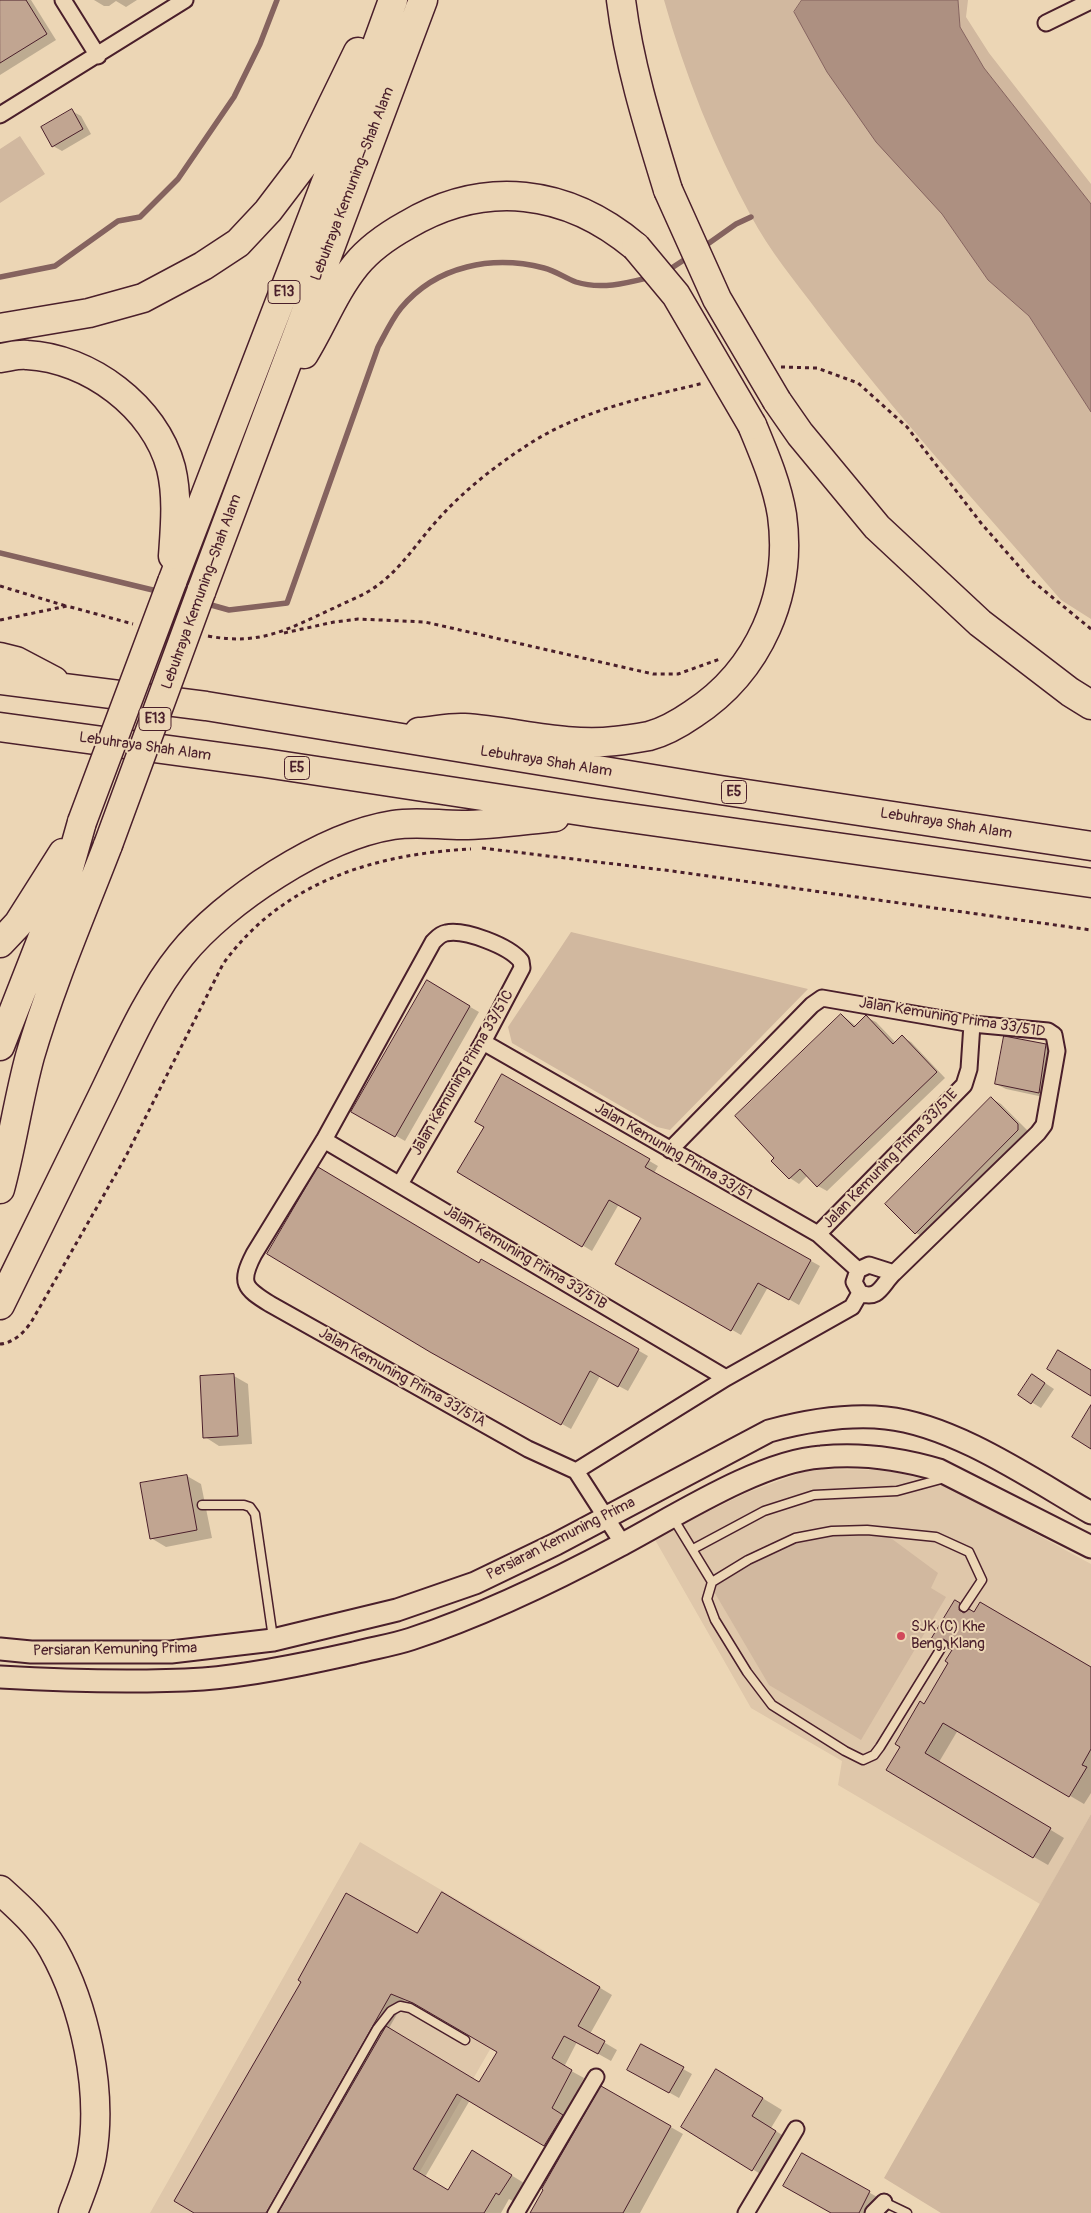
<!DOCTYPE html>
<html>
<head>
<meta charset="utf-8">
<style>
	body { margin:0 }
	canvas { display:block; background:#ecd6b5 }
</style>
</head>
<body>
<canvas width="1091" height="2213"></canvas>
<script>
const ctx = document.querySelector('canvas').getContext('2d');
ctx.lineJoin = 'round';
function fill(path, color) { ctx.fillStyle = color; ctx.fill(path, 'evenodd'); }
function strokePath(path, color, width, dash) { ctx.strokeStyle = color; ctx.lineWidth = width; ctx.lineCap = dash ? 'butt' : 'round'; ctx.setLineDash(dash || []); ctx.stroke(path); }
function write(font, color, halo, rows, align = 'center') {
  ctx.font = font + ' Pangolin,sans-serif'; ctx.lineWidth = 4; ctx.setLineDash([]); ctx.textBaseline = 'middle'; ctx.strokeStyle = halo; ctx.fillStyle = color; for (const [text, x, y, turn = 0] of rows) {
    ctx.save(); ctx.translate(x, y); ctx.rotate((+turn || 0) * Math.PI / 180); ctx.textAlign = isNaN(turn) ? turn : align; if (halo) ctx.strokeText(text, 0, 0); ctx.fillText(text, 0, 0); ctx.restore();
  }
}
fill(new Path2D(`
	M811,1469L886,1470L944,1484L1091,1564V1814L1040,1904L838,1785L842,1761L751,1708L654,1538L746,1493Z
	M360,1842L546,1952L396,2213H150Z`), '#dfc7aa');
fill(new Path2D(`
	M664,0H802L794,12L827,72L942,214L988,280L1029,316L1091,412V619L1061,600C979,505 893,412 818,312C795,281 769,250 751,216C714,148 685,75 664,0Z
	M958,0H968L966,17L989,53L1091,184V204L984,68L960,27Z
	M20,136L45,174L0,203V149Z
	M571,932L808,989L670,1130L657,1127L512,1043L508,1027Z
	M848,1531L888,1536L938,1573L931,1588L946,1597L861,1740L769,1685L706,1578L780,1542Z
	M1091,1814V2213H941L884,2178Z`), '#d1b89f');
const water = new Path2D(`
	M802,0H958L960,27L984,68L1091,204V412L1029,316L988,280L942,214L876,142L827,72L794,12Z`);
fill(water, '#ad9081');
strokePath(water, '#85635f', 1);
fill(new Path2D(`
	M0,0H31L56,40L0,75Z
	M94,0H137L126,7L116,1L109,6H104Z
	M72,111L81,116L91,134L62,151L53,146Z
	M427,982L479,1012L405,1141L353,1111Z
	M842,1015L856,1026L866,1017L876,1022L896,1043L902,1037L911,1042L945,1078L827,1191L818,1186L808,1175L799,1184L790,1178L773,1161Z
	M1046,1046L1055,1051L1048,1098L1006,1089L996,1084Z
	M503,1076L658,1166L654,1173L820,1266L799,1305L768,1287L741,1335L617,1263L642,1217L619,1204L592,1251L459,1172L485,1126Z
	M991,1098L1001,1104L1028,1131V1135L925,1238L916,1233Z
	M482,1261L648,1356L628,1391L600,1376L571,1429L431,1351Z
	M234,1376L248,1384L252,1444L219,1446L205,1437Z
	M1042,1381L1054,1389L1041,1408L1020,1395Z
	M187,1476L201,1484L212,1538L166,1547L151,1538Z
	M955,1602L974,1613L1091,1668V1793L1084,1804L958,1730L939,1762L1064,1838L1048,1865L1034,1857L901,1747L950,1662L953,1649L934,1638Z
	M455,1901L612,1995L590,2034L617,2050L611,2061L577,2042L564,2067L584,2078L564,2116L575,2123L558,2153L470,2100L425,2177L449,2191L485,2159L524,2183L513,2201L509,2199L501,2213H196L417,1934ZM405,2000L427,2010L499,2052L480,2084L389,2028Z
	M642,2046L692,2074L679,2098L629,2070Z
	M736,2082L782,2110L771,2128L795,2143L772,2181L683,2127Z
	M602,2088L683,2134L640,2213H530Z
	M802,2155L879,2198L871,2213H833Z`), '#0003');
strokePath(new Path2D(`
	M702,248L736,224L751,217
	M667,271L690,256
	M0,277L55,266L118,221L140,217L178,179L234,97L260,44L277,0
	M0,553L161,592
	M204,603L229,610L287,603L378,347C385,334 392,319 401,308C437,265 493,255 544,268C556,271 565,278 576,282C601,290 627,283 651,277`), '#85635f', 5.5);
const building = new Path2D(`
	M0,0H26L47,34L0,63Z
	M72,109L83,129L52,147L41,127Z
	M427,980L470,1006L395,1137L351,1112Z
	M841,1014L854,1027L866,1015L893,1044L902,1035L937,1072L817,1187L800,1169L789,1179L771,1161L774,1158L735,1116Z
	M1004,1036L1046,1044L1039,1093L995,1084Z
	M502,1074L650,1159L645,1167L811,1260L789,1300L758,1283L731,1331L615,1264L641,1218L609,1200L582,1247L457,1172L484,1127L475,1122Z
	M991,1097L1018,1124V1130L915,1234L885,1204Z
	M318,1167L479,1263L481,1259L639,1349L618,1387L590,1371L561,1425L430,1352L267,1254Z
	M1058,1350L1091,1370V1396L1047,1369Z
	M234,1374L238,1436L203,1438L200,1376Z
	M1032,1374L1045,1383L1031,1404L1018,1395Z
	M1091,1405V1449L1072,1437Z
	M187,1475L197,1530L150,1539L140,1483Z
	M955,1600L960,1603L959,1610L964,1613L969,1609L974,1612L980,1602L1091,1667V1749L1082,1765L1087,1767L1069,1797L943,1723L925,1753L1051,1828L1033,1858L886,1770L900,1747L895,1744L920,1701L924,1704L948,1663L945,1661L952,1650L948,1648V1642L943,1639L938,1642L932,1638Z
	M442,1892L600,1987L578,2026L605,2041L598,2054L564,2036L552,2058L572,2070L552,2108L563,2115L544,2146L457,2094L413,2169L448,2190L472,2150L512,2175L499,2195L496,2193L484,2213H278L386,2026L479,2082L497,2052L413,2003L391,1994L266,2213H194L174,2201L301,1982L298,1980L346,1893L417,1933Z
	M641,2044L684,2067L669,2093L627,2070Z
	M716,2069L763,2098L752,2116L776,2131L752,2171L681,2127Z
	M601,2086L671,2126L623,2213H530L543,2190L542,2189Z
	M802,2153L870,2191L859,2213H831L783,2186Z`);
fill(building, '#c1a591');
strokePath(building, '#4a1f2b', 1);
const lane = new Path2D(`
	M202,1505H244L250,1507L255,1514L273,1638
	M673,1518L712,1582
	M693,1549L764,1511L814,1495L897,1491L945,1478
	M943,1645L880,1747L874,1755L863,1760L845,1751L772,1705L747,1672L715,1620L707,1599L712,1582L748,1560L795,1538L832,1531L867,1530L936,1537L969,1552L982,1580L964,1607
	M884,2202L907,2213
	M272,2213L377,2029L391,2011L400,2006L410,2008L465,2040`);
const street = new Path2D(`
	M63,0L98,56
	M1046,23L1091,1
	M0,115L185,0
	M483,1042L818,1234L858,1270
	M324,1140L726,1378
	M670,1150L812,1005L822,998L972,1024L1048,1031L1054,1035L1057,1051L1044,1125L1038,1133L894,1273
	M400,1184L483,1042L522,968L521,961C509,946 465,929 446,933C440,934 437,938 433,942L324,1140L254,1254C239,1283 244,1288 270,1304L528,1449L576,1471
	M818,1234L964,1085L969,1069L972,1024
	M869,1265L894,1273C882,1284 879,1301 860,1293L854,1282L858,1270Z
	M576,1471L726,1378L852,1307L860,1293
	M576,1471L623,1544
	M516,2213L596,2077
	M746,2213L796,2129
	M873,2213L884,2202`);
const secondary = new Path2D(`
	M0,1649L31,1652H171L273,1640L397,1610L475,1583L556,1544L769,1431C806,1421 847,1414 886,1418C954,1425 1032,1479 1091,1513
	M0,1677C68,1681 135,1683 203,1679C253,1675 305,1664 354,1653C373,1648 393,1645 411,1639C484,1615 552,1582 619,1546C674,1517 760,1461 821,1457C860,1453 902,1459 939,1470L1091,1547`);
const highway = new Path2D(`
	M621,0C629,65 649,128 668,190
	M0,328L89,313L143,298L203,266L238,243L268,211L303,165L358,52
	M304,354C322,325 334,292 356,265C369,249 389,235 407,225C485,179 567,189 636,247
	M0,358C9,357 18,354 27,355C89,358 155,407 171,468C178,497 175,527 173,556
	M777,401L800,434L877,527L980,623L1070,692L1091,705
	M172,582L341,143L393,0
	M201,592C276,395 348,197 423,0
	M0,657L16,661L54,681
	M0,680L206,706L720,790L1091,846
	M0,727L265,763L594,813L1091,883
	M419,732C434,731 450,727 464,728C513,731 566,747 615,741C626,740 638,738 649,736C664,732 680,723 693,714C759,671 793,594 782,515C777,484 764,454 752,425
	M0,943L18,924L63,853
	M0,1046L67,875L82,822
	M0,1189C12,1145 18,1100 30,1056C51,984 81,915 108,845
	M0,1305C34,1236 68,1166 102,1097C125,1050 148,996 181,955C224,901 323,836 393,825C416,821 438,825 462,825C492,825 524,820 555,817
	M0,1890C20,1908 40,1926 53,1949C85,2006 103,2090 92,2155C89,2174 80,2194 73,2213`);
strokePath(lane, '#4a1f2b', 11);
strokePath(street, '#4a1f2b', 19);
strokePath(secondary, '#4a1f2b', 25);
strokePath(highway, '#4a1f2b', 31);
strokePath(new Path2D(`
	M781,367L817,368L858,383L907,427L981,523L1030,579L1091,629
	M0,586L66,606
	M0,620L67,606L133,624
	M284,633L334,622L358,619L425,622L653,674H678L720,659
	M208,636C261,646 288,629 334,608C348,601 365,595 378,585C403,567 420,538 442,515C465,490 494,467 523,448C577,411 642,398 704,383
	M482,848L672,871L1091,930
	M0,1344C14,1343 26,1331 33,1319L125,1158L223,964C282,882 374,854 471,849`), '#4a1f2b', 3, [4, 4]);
strokePath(lane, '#ecd6b5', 8);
strokePath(street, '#ecd6b5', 15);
strokePath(secondary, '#ecd6b5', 21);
strokePath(highway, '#ecd6b5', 28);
const highwayBridge = new Path2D(`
	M668,190L717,299L777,401
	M636,247L676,295L752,425
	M82,822L172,582
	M108,845L201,592`);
strokePath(highwayBridge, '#4a1f2b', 31, []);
strokePath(highwayBridge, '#ecd6b5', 28);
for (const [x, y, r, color] of [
	[901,1636,5,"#d1495b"]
]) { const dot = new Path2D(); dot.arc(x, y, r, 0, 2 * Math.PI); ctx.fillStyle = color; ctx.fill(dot); strokePath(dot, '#ecd6b5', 2); }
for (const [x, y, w] of [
	[284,292,32],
	[155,719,32],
	[297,768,25],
	[734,792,25]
]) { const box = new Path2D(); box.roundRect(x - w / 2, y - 11.5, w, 23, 4); ctx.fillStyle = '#ecd6b5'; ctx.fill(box); strokePath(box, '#4a1f2b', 1); }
write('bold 14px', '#4a1f2b', null, [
	["E13",284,292],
	["E13",155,719],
	["E5",297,768],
	["E5",734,792]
]);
write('15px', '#4a1f2b', '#ecd6b5', [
	["Lebuhraya Kemuning–Shah Alam",353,184,-69],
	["Lebuhraya Kemuning–Shah Alam",202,592,-70],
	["Lebuhraya Shah Alam",145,747,8],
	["Lebuhraya Shah Alam",546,762,9],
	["Lebuhraya Shah Alam",946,824,9],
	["Jalan Kemuning Prima 33/51D",952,1018,9],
	["Jalan Kemuning Prima 33/51C",463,1073,-60],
	["Jalan Kemuning Prima 33/51",673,1152,30],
	["Jalan Kemuning Prima 33/51E",891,1159,-46],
	["Jalan Kemuning Prima 33/51B",525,1258,31],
	["Jalan Kemuning Prima 33/51A",402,1378,29],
	["Persiaran Kemuning Prima",561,1539,-27],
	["Persiaran Kemuning Prima",115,1650,-1]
]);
write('15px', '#4a1f2b', '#ecd6b5', [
	["SJK (C) Khe",911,1627],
	["Beng, Klang",911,1644]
], 'left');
</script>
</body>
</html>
